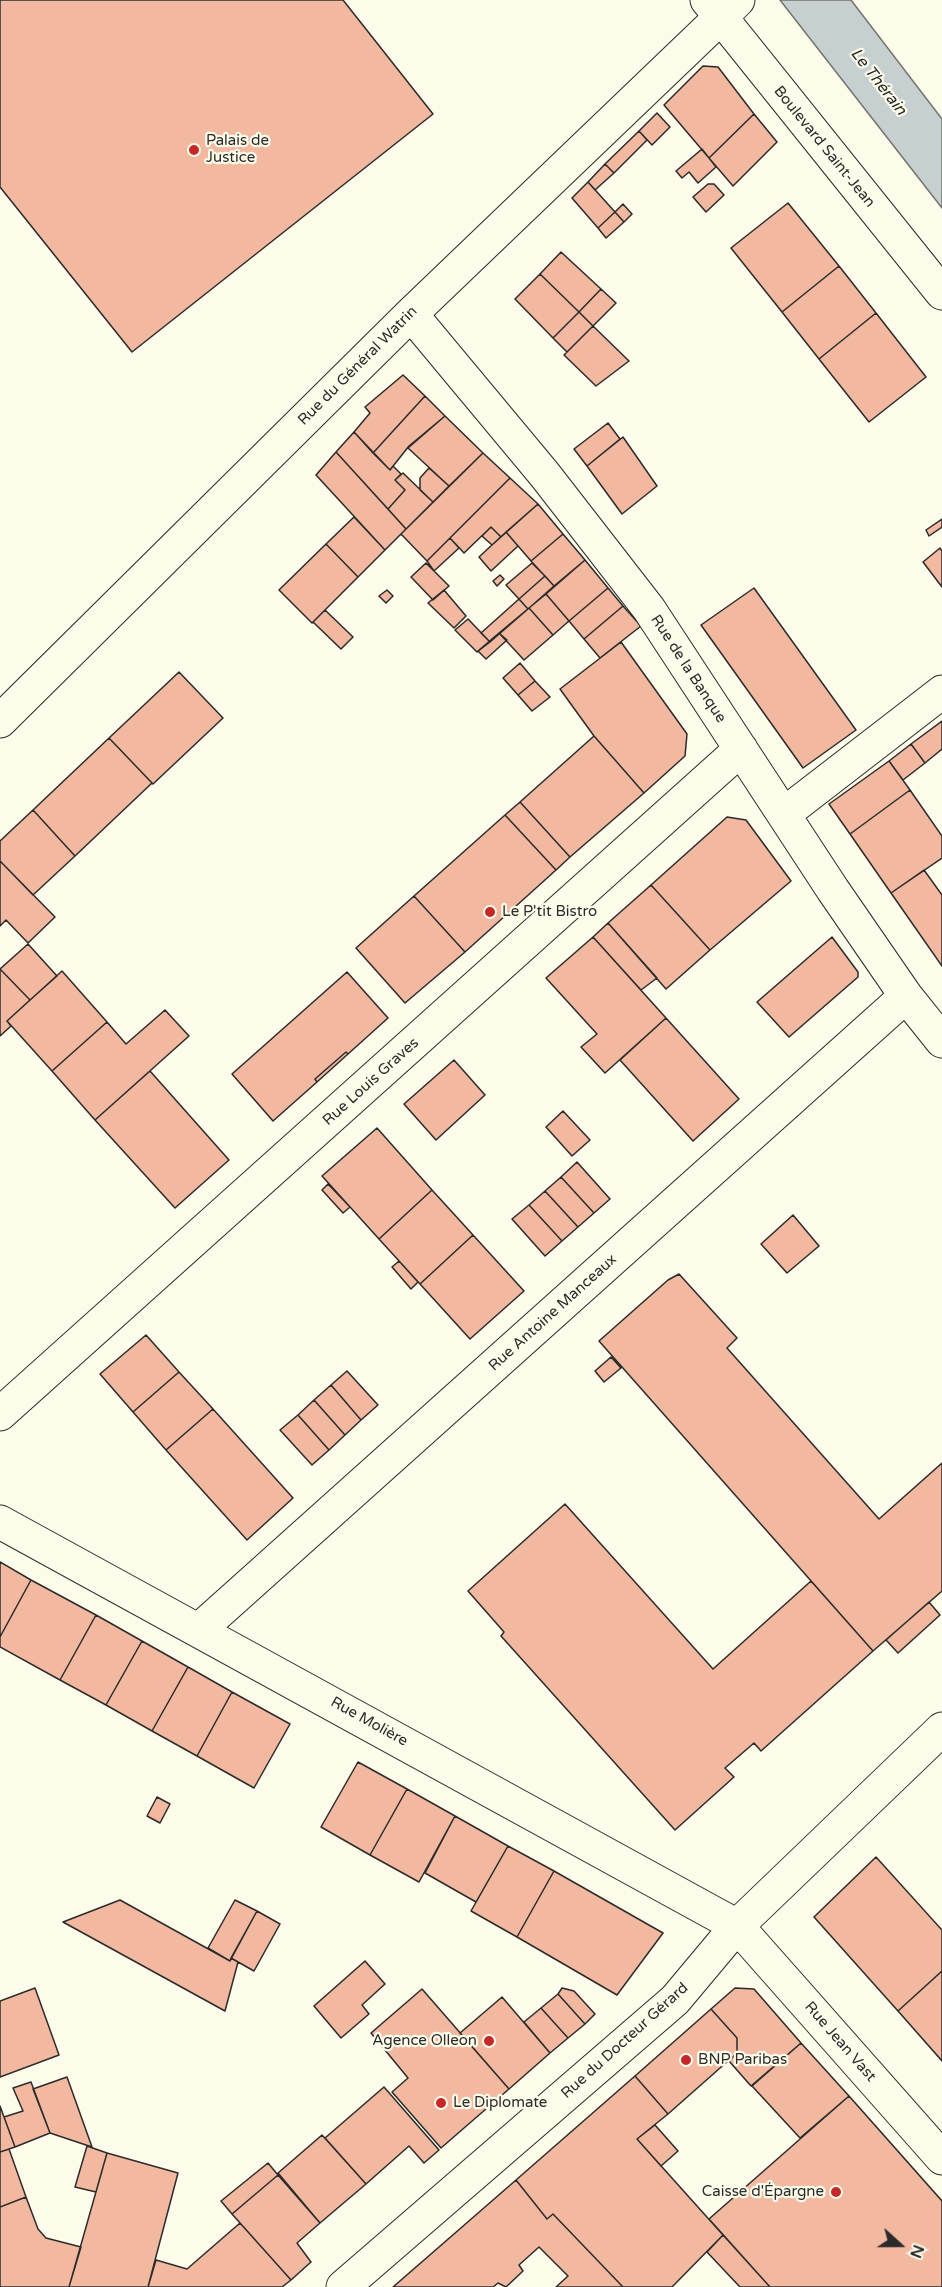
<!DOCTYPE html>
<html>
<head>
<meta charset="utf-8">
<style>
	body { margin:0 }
	#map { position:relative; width:942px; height:2287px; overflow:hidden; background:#fdfbea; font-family:"Varela Round",sans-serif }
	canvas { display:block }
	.north { position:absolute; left:870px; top:2215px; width:60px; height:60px; -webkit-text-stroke:4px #fdfbea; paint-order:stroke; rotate:111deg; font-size:16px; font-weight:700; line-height:24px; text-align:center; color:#2b2b2b }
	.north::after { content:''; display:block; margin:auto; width:21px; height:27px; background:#2b2b2b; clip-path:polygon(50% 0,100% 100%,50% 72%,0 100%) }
</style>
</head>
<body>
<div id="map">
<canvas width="942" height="2287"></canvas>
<div class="north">N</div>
</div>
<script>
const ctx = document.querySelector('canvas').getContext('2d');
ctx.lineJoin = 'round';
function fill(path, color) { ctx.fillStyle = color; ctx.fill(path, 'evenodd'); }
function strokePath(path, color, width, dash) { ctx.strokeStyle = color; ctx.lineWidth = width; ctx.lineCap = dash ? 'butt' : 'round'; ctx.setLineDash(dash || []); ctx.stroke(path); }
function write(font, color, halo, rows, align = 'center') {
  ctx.font = font + ' "Varela Round",sans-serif'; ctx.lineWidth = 4.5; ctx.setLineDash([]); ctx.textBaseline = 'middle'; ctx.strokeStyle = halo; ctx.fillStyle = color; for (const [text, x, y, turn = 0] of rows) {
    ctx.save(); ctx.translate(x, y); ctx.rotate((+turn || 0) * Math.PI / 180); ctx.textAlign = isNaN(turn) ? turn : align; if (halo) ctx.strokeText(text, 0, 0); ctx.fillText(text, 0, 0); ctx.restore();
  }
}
const water = new Path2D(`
	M780,0H851L942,119V208Z`);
fill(water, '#c7d0d0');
strokePath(water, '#74746e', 1.5);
const building = new Path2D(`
	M0,0H343L433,114L132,352L0,187Z
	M703,66L718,67L754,114L709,158L664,105Z
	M657,113L670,127L652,145L639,131Z
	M754,114L777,142L733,186L709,158Z
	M639,131L647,140L614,173L605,164Z
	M702,149L716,167L698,183L689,172L682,178L676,171Z
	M605,164L614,173L595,190L588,182Z
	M588,182L615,212L598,228L572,198Z
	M708,184H714L724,195L706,212L693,197Z
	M788,203L839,266L782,312L731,248Z
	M623,204L632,214L624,222L615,212Z
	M615,212L624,222L606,238L598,228Z
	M561,252L601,289L579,312L540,274Z
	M839,266L876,313L819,359L782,312Z
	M540,274L579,312L553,338L515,299Z
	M601,289L616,303L593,326L579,312Z
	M579,312L593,326L567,352L553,338Z
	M876,313L926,377L869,422L819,359Z
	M593,326L629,361L596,386L564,355Z
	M403,375L425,396L373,453L354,432L370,413L365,407Z
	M425,396L445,416L409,446L390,470L373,453Z
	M445,416L483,453L449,486L408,448Z
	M608,423L620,439L587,466L574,449Z
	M354,432L390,470L393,466L401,474L395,480L405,490L388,509L336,452Z
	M623,437L657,486L622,514L587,466Z
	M336,452L406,529L385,550L316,475Z
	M483,453L510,478L427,561L401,534Z
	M429,468L449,486L433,502L420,490V478Z
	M403,473L433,502L406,529L388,509L405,490L395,480Z
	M510,478L538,504L501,537L491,527L464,553L450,538Z
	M538,504L563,534L531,561L506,532Z
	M354,517L385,550L358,577L326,544Z
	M942,519V527L929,536L926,530Z
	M491,527L501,537L492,545L482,536Z
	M506,532L518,546L491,571L479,557Z
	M563,534L585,560L554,586L531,561Z
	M450,538L459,548L434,571L427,561Z
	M326,544L358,577L312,623L279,590Z
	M940,548L942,551V587L923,562Z
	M585,560L608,588L569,621L546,594Z
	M426,563L449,586L433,600L411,577Z
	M532,563L545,576L519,599L506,585Z
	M500,575L504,579L497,586L493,581Z
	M545,576L554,586L528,609L519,599Z
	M608,588L623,606L584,639L569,621Z
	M754,588L856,730L803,768L701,625Z
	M387,590L393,596L386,603L379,596Z
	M444,590L466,616L454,628L428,603Z
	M546,594L569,621L553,635L529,608Z
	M519,599L528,609L490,642L481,633Z
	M623,606L641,626L600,658L584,639Z
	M529,608L553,635L524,660L499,633Z
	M325,610L353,637L341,649L313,622Z
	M468,619L490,642L477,652L455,630Z
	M499,633L507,640L486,659L478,651Z
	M621,642L687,734L685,756L644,793L594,736L560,689Z
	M520,663L535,681L518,695L503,678Z
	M179,672L223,718L153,784L109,738Z
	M535,681L550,697L532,711L518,695Z
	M942,721V749L925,763L911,744Z
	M594,736L644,793L570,857L520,802Z
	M109,738L152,783L75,856L33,810Z
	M911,744L925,763L903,780L889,761Z
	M889,761L910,790L850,834L829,804Z
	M910,790L942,836V858L891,893L850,834Z
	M520,802L570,857L556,870L505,815Z
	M33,810L75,856L33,895L0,861V841Z
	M505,815L556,870L465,952L414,896Z
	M727,817L746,820L791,881L710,950L651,885Z
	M0,861L55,917L28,943L6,920L0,926Z
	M924,870L942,895V966L891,893Z
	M651,885L710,950L666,989L608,923Z
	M414,896L465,952L405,1003L356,948Z
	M608,923L657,978L641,990L593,937Z
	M593,937L666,1018L605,1073L581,1047L597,1034L546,978Z
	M832,937L858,972V977L789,1037L757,1002Z
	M28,944L57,976L30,1000L0,969Z
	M0,969L30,1000L7,1021L11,1026L0,1036Z
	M62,971L107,1022L52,1071L7,1021Z
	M347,972L388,1018L348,1054L346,1052L315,1079L317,1082L273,1121L232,1074Z
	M165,1010L189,1036L95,1120L52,1071L107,1022L126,1044Z
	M666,1018L739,1099L693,1141L620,1060Z
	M346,1052L348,1054L317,1082L315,1079Z
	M454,1060L485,1095L436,1140L404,1104Z
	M150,1071L229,1160L175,1208L95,1120Z
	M563,1111L590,1140L572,1156L546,1127Z
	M377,1128L432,1190L379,1239L322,1176Z
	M577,1162L610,1199L594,1213L561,1177Z
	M561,1177L594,1213L578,1227L545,1191Z
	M328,1184L350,1207L343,1213L322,1190Z
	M432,1190L473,1235L420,1284L379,1239Z
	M545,1191L578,1227L562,1241L529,1205Z
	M529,1205L562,1241L545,1256L512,1219Z
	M793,1215L819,1246L787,1273L761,1244Z
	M473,1235L524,1291L470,1339L420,1284Z
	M399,1261L418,1282L411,1289L392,1267Z
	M679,1274L737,1338L727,1348L879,1519L942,1463V1591L873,1651L599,1341L668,1280Z
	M146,1335L179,1372L133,1412L100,1374Z
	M611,1357L621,1368L604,1382L595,1371Z
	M347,1371L378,1405L361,1420L331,1385Z
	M179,1372L213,1409L166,1450L133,1412Z
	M331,1385L361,1420L345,1435L314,1400Z
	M314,1400L345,1435L329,1450L298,1415Z
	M213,1409L293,1498L247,1540L166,1450Z
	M298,1415L329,1450L312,1465L280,1430Z
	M565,1504L713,1669L811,1581L873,1651L761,1751L754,1743L725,1768L734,1777L675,1830L501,1636L504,1632L468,1591Z
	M0,1562L31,1580L0,1637Z
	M31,1580L96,1615L60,1680L0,1647V1637Z
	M929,1602L940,1615L898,1653L886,1640Z
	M96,1615L142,1641L106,1705L60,1680Z
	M142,1641L188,1667L152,1731L106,1705Z
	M188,1667L232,1692L197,1756L152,1731Z
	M232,1692L290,1724L254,1788L197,1756Z
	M358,1762L407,1789L370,1855L321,1827Z
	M407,1789L455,1816L419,1882L370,1855Z
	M157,1797L170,1804L160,1823L147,1816Z
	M455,1816L508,1846L476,1902L425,1873Z
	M508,1846L554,1871L517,1937L471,1911Z
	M876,1857L942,1930V1971L898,2011L814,1917Z
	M554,1871L663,1933L617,1995L517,1937Z
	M120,1900L230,1961L231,1958L238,1962L225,2011L63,1922Z
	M235,1900L257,1911L230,1961L208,1948Z
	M257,1911L280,1924L254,1971L231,1958Z
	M365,1961L385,1984L362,2005L369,2014L341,2038L314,2006Z
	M942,1971V2061L898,2011Z
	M35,1988L59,2055L0,2077V2001Z
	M562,1988L574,1991L595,2014L585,2024L558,1994Z
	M735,1988L754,1989L801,2043L751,2086L729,2061L737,2053V2038L711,2009Z
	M422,1989L509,2089L441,2148L392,2092L408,2078L371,2033Z
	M558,1994L585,2024L568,2038L541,2008Z
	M502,1997L550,2053L509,2089L460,2033Z
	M541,2008L568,2038L550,2053L524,2022Z
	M711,2009L737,2038V2053L668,2114L635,2076Z
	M801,2043L849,2096L800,2138L752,2086Z
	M635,2076L668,2114L637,2139L723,2235L672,2287H623L553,2214L547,2219L516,2180Z
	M67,2077L92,2147L50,2133L33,2089Z
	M31,2082L50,2133L15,2147L4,2117L23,2111L13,2088Z
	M384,2087L439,2150L424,2163L409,2146L366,2184L325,2138Z
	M849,2096L942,2201V2287H770L709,2219Z
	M0,2106L15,2147L0,2152Z
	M655,2125L678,2151L661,2166L637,2139Z
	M322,2135L366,2184L320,2223L278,2173Z
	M87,2146L107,2153L96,2192L75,2187Z
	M9,2149L26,2197L0,2207V2152Z
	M107,2153L178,2173L148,2287H69Z
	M268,2163L278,2175L232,2214L221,2201Z
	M278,2175L320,2223L297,2243L311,2262L291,2280L232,2214Z
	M516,2180L547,2219L553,2214L623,2287H556L568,2276L539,2247L519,2265L523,2271L506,2287L498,2283L493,2287H393Z
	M26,2197L38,2229L46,2238L81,2247L69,2287H0V2207Z
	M240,2223L291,2280L282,2287H148L156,2260L187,2269Z
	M723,2235L770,2287H740L707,2252Z`);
fill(building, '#f2b8a0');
strokePath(building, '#2b2b2b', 1.5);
const minor = new Path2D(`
	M411,314L545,475L649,609L833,890L906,996L942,1041
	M0,721L411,314L721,17
	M784,814L942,692
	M0,1414L741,749
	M0,1522L737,1926L942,2158
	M200,1629L906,996
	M343,2287L675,2000L737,1926L942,1729`);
const tertiary = new Path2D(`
	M721,17L738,0`);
const secondary = new Path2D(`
	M707,0L942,293`);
strokePath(minor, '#2b2b2b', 35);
strokePath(tertiary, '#2b2b2b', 35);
strokePath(secondary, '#2b2b2b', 35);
strokePath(minor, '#fdfbea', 33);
strokePath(tertiary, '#fdfbea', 33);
strokePath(secondary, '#fdfbea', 33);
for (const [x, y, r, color] of [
	[194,150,6,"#c62828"],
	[490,912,6,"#c62828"],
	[489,2041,6,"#c62828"],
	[686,2060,6,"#c62828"],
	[441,2103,6,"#c62828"],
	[836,2192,6,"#c62828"]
]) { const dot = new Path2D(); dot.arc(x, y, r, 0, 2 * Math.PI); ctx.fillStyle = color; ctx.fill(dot); strokePath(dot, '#fdfbea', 2); }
write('15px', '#2b2b2b', '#fdfbea', [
	["Palais de",206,141],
	["Justice",206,158],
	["Le P'tit Bistro",502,912],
	["Agence Olleon",477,2041,"right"],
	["BNP Paribas",698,2060],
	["Le Diplomate",453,2103],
	["Caisse d'Épargne",824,2192,"right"]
], 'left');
write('15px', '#2b2b2b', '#fdfbea', [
	["Boulevard Saint-Jean",824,147,51],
	["Rue du Général Watrin",358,366,-45],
	["Rue de la Banque",688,669,57],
	["Rue Louis Graves",371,1082,-42],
	["Rue Antoine Manceaux",553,1313,-42],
	["Rue Molière",369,1722,29],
	["Rue du Docteur Gérard",625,2041,-42],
	["Rue Jean Vast",840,2042,49]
]);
write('italic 16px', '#2b2b2b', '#fdfbea', [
	["Le Thérain",878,82,52]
]);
</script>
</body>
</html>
